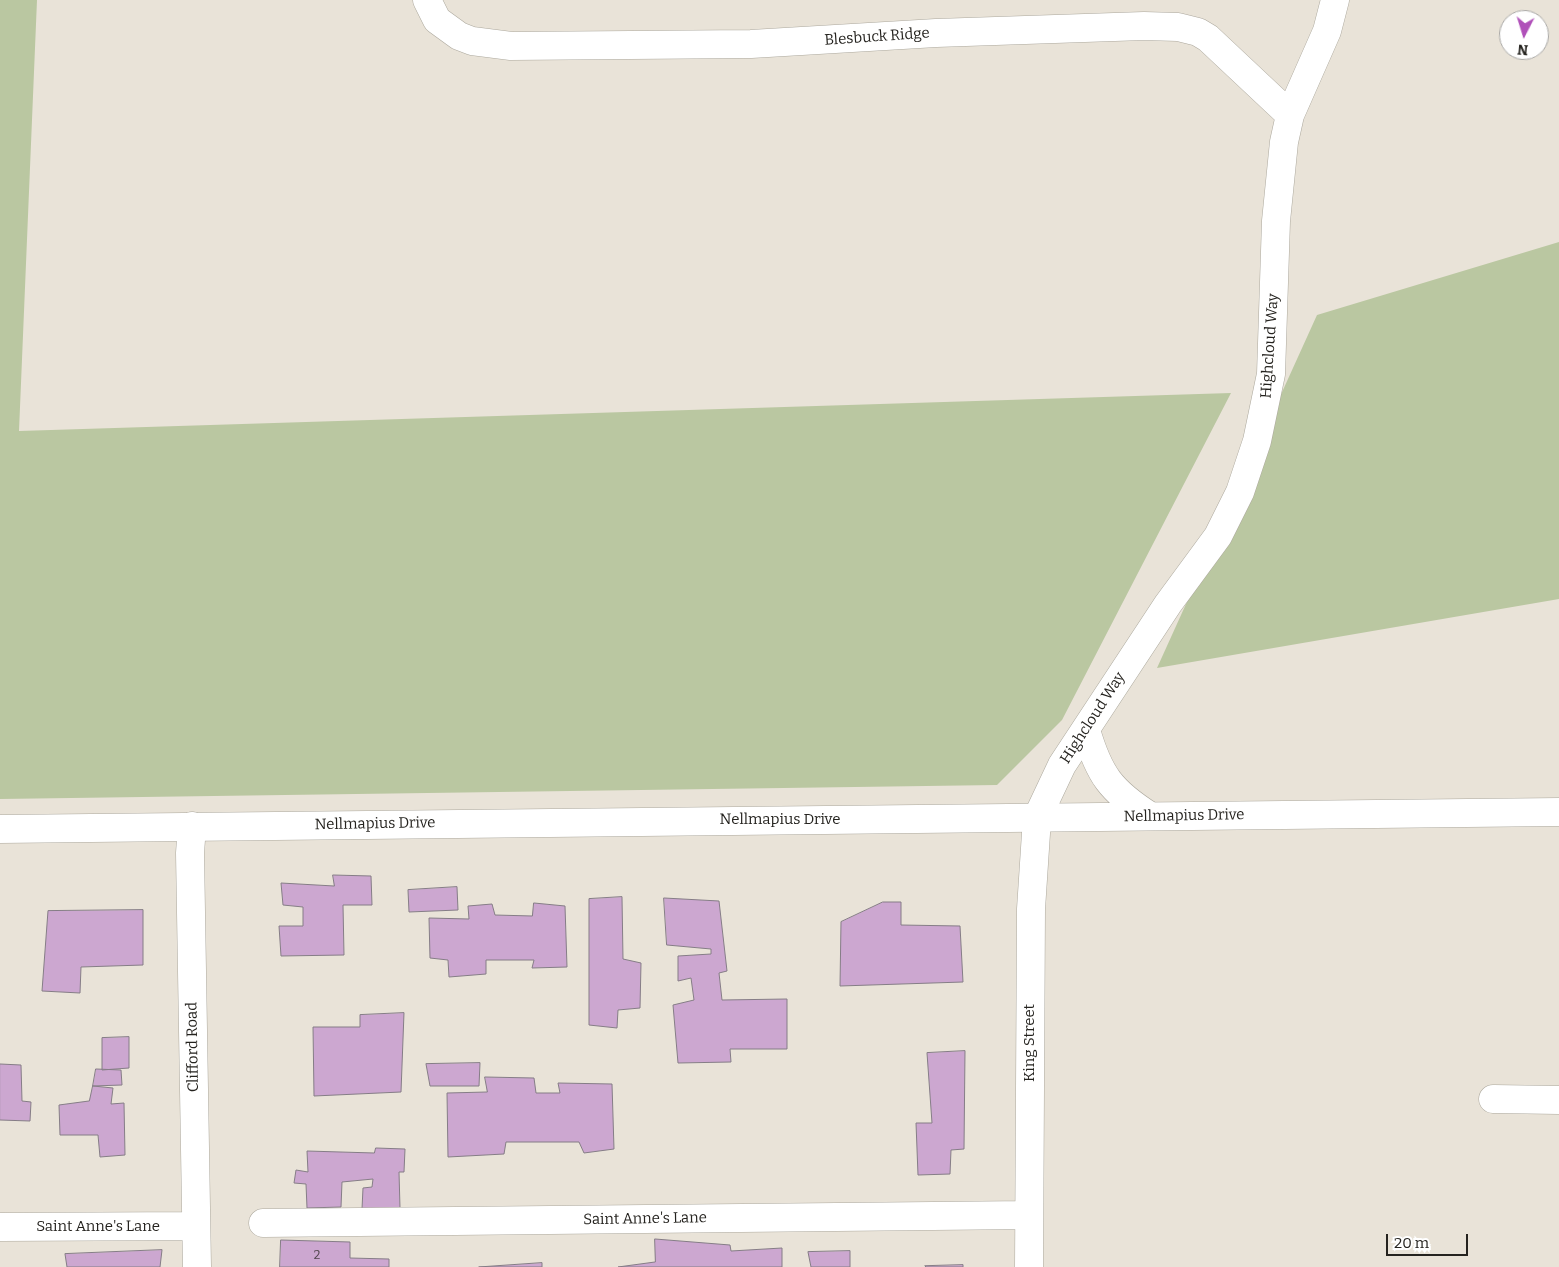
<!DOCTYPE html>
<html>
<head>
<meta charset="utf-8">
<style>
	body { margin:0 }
	#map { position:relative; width:1559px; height:1267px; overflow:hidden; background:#e9e3d8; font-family:Bitter,serif }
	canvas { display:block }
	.north { position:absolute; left:1499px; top:10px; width:50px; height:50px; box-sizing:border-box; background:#fff; border:1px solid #a8a7a5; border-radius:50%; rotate:185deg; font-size:14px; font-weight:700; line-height:20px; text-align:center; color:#25231f }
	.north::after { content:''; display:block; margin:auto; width:18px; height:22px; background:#b050b9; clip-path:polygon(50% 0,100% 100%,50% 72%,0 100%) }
	.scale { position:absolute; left:1386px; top:1234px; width:82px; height:22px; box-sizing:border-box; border:2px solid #25231f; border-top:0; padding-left:6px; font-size:15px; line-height:18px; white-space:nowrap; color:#25231f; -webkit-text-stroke:4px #fff; paint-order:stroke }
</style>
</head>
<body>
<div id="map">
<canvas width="1559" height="1267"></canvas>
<div class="north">N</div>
<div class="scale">20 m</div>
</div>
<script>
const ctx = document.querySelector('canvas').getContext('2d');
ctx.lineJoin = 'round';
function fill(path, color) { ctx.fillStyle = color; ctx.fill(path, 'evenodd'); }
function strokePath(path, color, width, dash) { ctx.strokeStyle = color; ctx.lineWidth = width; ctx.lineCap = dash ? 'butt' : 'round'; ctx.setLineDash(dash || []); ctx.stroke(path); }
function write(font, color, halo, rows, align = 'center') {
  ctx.font = font + ' Bitter,serif'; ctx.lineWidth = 4.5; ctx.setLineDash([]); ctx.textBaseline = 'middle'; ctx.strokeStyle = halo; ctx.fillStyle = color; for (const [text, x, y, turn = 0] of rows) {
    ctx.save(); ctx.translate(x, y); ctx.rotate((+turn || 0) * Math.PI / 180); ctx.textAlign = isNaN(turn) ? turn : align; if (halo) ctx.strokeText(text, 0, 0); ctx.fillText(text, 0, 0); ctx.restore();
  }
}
fill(new Path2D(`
	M0,0H37L19,431L1231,393L1062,720L997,785L0,799Z
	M1559,242V599L1157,668L1317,315Z`), '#bac7a1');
const building = new Path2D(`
	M333,875L371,876L372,905H343L344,955L281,956L279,926H303V907L283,905L281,883L334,886Z
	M457,887L458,910L409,912L408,890Z
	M622,897L623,959L641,963L640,1008L618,1010L617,1028L589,1025V899Z
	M664,898L719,901L727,971L719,973L722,1000L787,999V1049H730L731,1062L678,1063L673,1005L694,1000L691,978L678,981V956L711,954V949L667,945Z
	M883,902H901V925L960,926L963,982L840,986L841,922Z
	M534,903L565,906L567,967L532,968L534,960H486V974L449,977L448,960L430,958L429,918L469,919L468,906L492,904L495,915L532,916Z
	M143,910V965L81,967L80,993L42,991L48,911Z
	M404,1013L401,1092L314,1096L313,1027H360V1015Z
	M129,1037V1068L102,1070V1038Z
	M965,1051L964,1149L951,1150L950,1174L918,1175L916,1123H932L927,1053Z
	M480,1063L479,1086H430L426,1064Z
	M0,1064L21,1065L22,1101L31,1102L30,1121L0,1120Z
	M96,1069L121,1070L122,1085L93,1086Z
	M485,1077L534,1078L536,1093H560L558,1083L612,1084L614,1149L584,1153L579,1142H506L504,1154L448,1157L447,1093L487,1092Z
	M93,1086L113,1088L111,1104L124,1103L125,1155L100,1157L98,1135H60L59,1105L89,1101Z
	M376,1148L405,1149L404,1172H399L400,1208L362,1209L363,1188L372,1187L373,1179L342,1182L341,1207L307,1208L306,1184L294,1183L296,1170L308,1172L307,1151L374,1153Z
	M655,1239L730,1245L731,1251L782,1248V1267H618L655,1262Z
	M281,1240L350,1242V1258L389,1259V1267H280Z
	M162,1250L160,1267H67L65,1254Z
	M850,1251V1267H811L808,1252Z
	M542,1263V1267H479Z
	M963,1265V1267H926L925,1266Z`);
fill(building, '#cca7d0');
strokePath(building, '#857d86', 1);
const minor = new Path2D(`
	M427,0L437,20L459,36L472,41L511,46L751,44L936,33L1144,26L1178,27L1198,32L1208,38L1290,115
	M192,826L190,853L197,1267
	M1493,1099L1559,1100
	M263,1223L1028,1215
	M0,1227L196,1226
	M1029,1267L1031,909L1037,818L1062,765L1168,604L1218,536L1240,492L1257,441L1271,374L1276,221L1284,142L1290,115L1327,31L1335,0`);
const secondary = new Path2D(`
	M1086,730C1099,775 1111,791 1150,816
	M0,829L1559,812`);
strokePath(minor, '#aca89d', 29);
strokePath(secondary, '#aca89d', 29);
strokePath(minor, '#fff', 28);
strokePath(secondary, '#fff', 28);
write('12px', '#4f444b', null, [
	["2",317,1256]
]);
write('15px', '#25231f', '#fff', [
	["Blesbuck Ridge",877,37,-4],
	["Highcloud Way",1270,346,-86],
	["Highcloud Way",1093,718,-57],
	["Nellmapius Drive",1184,816,-1],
	["Nellmapius Drive",780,820],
	["Nellmapius Drive",375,824,-1],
	["King Street",1030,1043,-90],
	["Clifford Road",193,1047,-91],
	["Saint Anne's Lane",645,1219,-1],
	["Saint Anne's Lane",98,1227]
]);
</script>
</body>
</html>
